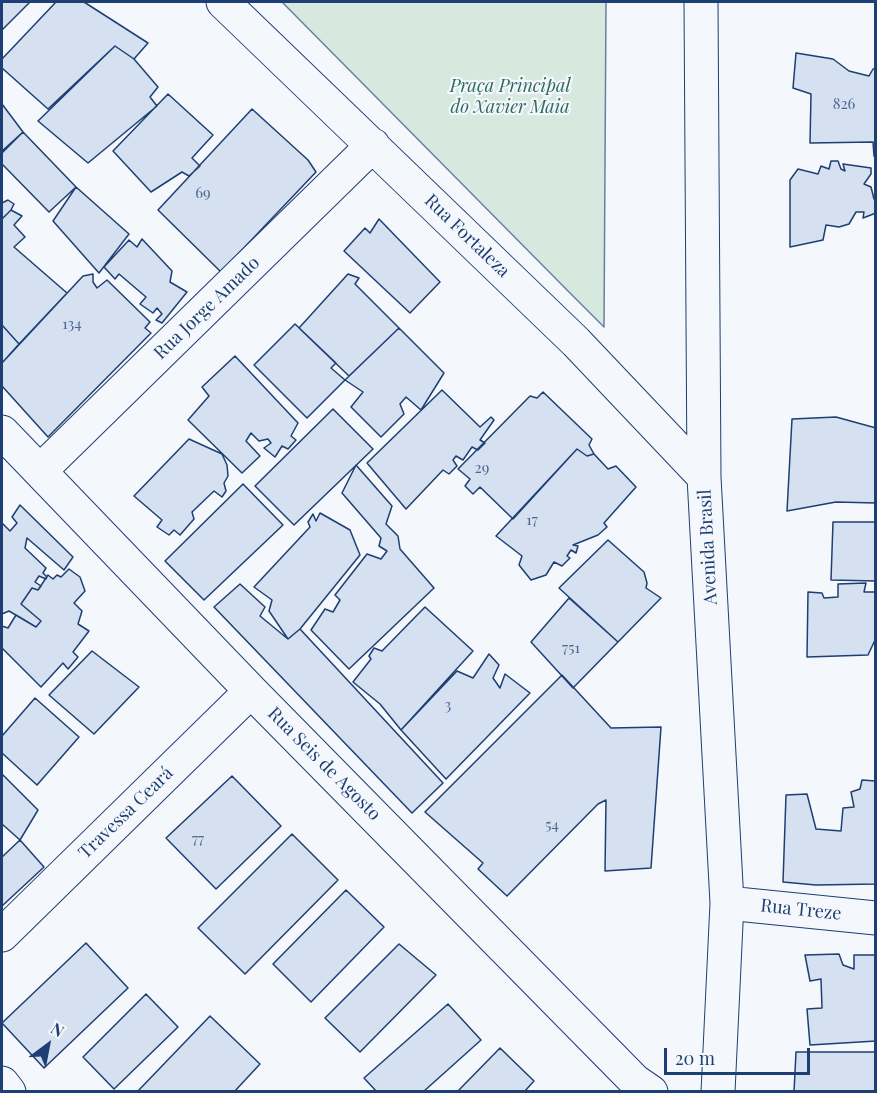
<!DOCTYPE html>
<html>
<head>
<meta charset="utf-8">
<style>
	body { margin:0 }
	#map { position:relative; width:877px; height:1093px; overflow:hidden; background:#f4f7fb; font-family:"Playfair Display",serif }
	canvas { display:block }
	.frame { position:absolute; inset:0; border:3px solid #1d3f73; pointer-events:none }
	.north { position:absolute; left:18px; top:1015px; width:60px; height:60px; -webkit-text-stroke:4px #f4f7fb; paint-order:stroke; rotate:32deg; font-size:16px; font-weight:700; line-height:24px; text-align:center; color:#1d3f73 }
	.north::after { content:''; display:block; margin:auto; width:21px; height:27px; background:#1d3f73; clip-path:polygon(50% 0,100% 100%,50% 72%,0 100%) }
	.scale { position:absolute; left:664px; top:1048px; width:146px; height:27px; box-sizing:border-box; border:3px solid #1d3f73; border-top:0; padding-left:8px; font-size:18px; line-height:21px; white-space:nowrap; color:#1d3f73; -webkit-text-stroke:4px #f4f7fb; paint-order:stroke }
</style>
</head>
<body>
<div id="map">
<canvas width="877" height="1093"></canvas>
<div class="frame"></div>
<div class="north">N</div>
<div class="scale">20 m</div>
</div>
<script>
const ctx = document.querySelector('canvas').getContext('2d');
ctx.lineJoin = 'round';
function fill(path, color) { ctx.fillStyle = color; ctx.fill(path, 'evenodd'); }
function strokePath(path, color, width, dash) { ctx.strokeStyle = color; ctx.lineWidth = width; ctx.lineCap = dash ? 'butt' : 'round'; ctx.setLineDash(dash || []); ctx.stroke(path); }
function write(font, color, halo, rows, align = 'center') {
  ctx.font = font + ' "Playfair Display",serif'; ctx.lineWidth = 4.5; ctx.setLineDash([]); ctx.textBaseline = 'middle'; ctx.strokeStyle = halo; ctx.fillStyle = color; for (const [text, x, y, turn = 0] of rows) {
    ctx.save(); ctx.translate(x, y); ctx.rotate((+turn || 0) * Math.PI / 180); ctx.textAlign = isNaN(turn) ? turn : align; if (halo) ctx.strokeText(text, 0, 0); ctx.fillText(text, 0, 0); ctx.restore();
  }
}
const green = new Path2D(`
	M282,2H606L604,327L568,291Z`);
fill(green, '#d7e8df');
strokePath(green, '#687fa3', 1.5);
const building = new Path2D(`
	M2,2H30L2,30Z
	M56,2H84L148,43L134,59L115,46L48,109L2,68V59Z
	M115,46L134,59L158,87L150,97L157,106L88,163L38,121Z
	M796,53L833,59L849,71L869,76L873,69H876V154L874,156L873,142L810,143L811,94L793,88Z
	M168,94L213,135L192,158L200,166L189,176L182,172L151,192L113,151Z
	M2,104L23,132L2,151Z
	M252,109L308,160L316,172L221,272L158,210Z
	M23,132L76,187L49,212L3,165L2,166V153Z
	M831,161H838L841,169L845,171L843,164L871,168V174L864,184L871,187L874,199H876V213L863,218L864,212H856L849,224L839,227L826,225L823,240L790,247V180L798,169L818,174L821,166L829,169Z
	M76,187L129,234L99,273L53,221Z
	M8,200L14,204L11,210L2,219V203Z
	M11,210L22,216L14,225L25,237L14,247L67,293L19,344L2,325V219Z
	M379,219L440,282L410,313L344,251L365,228L370,233Z
	M142,239L172,271L170,282L187,292L162,323L156,320L162,314L157,308L153,313L140,304L146,297L119,274L115,279L104,267L129,240L137,247Z
	M93,274V282L97,288L107,280L150,322L145,328L151,333L48,437L2,386V363L83,276Z
	M348,274L359,278L355,284L399,328L349,376L299,328Z
	M295,324L336,363L331,368L345,380L307,418L254,365Z
	M2,325L19,344L2,363Z
	M399,328L444,373L421,410L406,397L400,404L404,414L381,437L351,407L363,392L345,380Z
	M235,356L298,423L291,436L296,440L288,449L282,446L275,457L264,448L271,443L268,439L259,441L251,433L246,441L260,456L242,473L188,420L209,396L202,387Z
	M442,390L480,427L491,417L494,420L480,440L485,443L478,450L472,447L463,460L456,456L453,460L457,466L449,474L443,470L406,509L367,463Z
	M543,392L592,439L589,445L594,454L587,456L577,449L513,519L480,487L473,494L465,486L470,479L458,469L530,396L537,398Z
	M333,409L373,449L294,525L255,486Z
	M836,417L876,428V503L836,502L787,511L792,419Z
	M189,439L222,454L227,465L228,476L224,483L226,491L222,497L214,491L192,512L194,519L180,535L174,530L169,535L157,527L162,520L134,496Z
	M577,449L587,456L594,454L608,469L616,466L636,487L604,523L607,527L598,535L573,545L578,546L576,553L571,550L567,556L570,558L562,566L554,562L546,575L531,580L519,565L522,556L496,536Z
	M356,465L392,506L386,524L398,536L400,549L434,588L349,669L311,630L325,609L333,612L340,600L335,595L367,554L381,559L387,551L379,546L381,538L342,493Z
	M243,484L283,525L204,600L165,561Z
	M20,505L73,557L64,570L27,538L25,548L46,568L43,573L47,577L46,579L39,576L35,582L41,586L38,590L32,588L21,604L41,621L36,627L9,611L2,614V523L10,531L17,523L12,517Z
	M320,513L350,530L360,555L300,629L288,639L269,611L272,600L254,587L310,527L308,522L313,514L316,521Z
	M833,522H876V581L831,580Z
	M608,540L644,572L647,583L646,588L661,598L618,642L559,588Z
	M69,569L80,577L85,591L74,603L82,611L78,624L89,631L73,652L78,657L68,669L63,663L41,687L2,648V626L8,628L16,615L36,627L41,621L21,604L32,588L38,590L48,575L53,579L57,575L61,577Z
	M866,583L864,592H876V638L868,655L807,657L808,592L822,593L824,598L838,597V584Z
	M240,584L265,607L260,616L288,639L300,629L443,783L412,813L214,607Z
	M569,598L618,642L573,688L531,642Z
	M425,607L473,651L401,730L380,704L353,682L371,659L369,656L374,648L382,651Z
	M92,651L139,687L94,734L49,695Z
	M489,654L499,665L493,678L500,688L505,674L530,693L446,779L401,730L457,671L473,678Z
	M562,675L611,728L661,727L651,868L605,871L606,800L598,804L507,896L478,869L483,863L425,812Z
	M35,698L79,737L37,785L2,753V736Z
	M2,774L38,810L20,840L2,824Z
	M232,776L281,826L216,889L166,838Z
	M862,780L876,781V884L816,885L783,882L786,795L807,794L816,829L841,831L843,808L854,807L851,792L860,789Z
	M292,834L338,880L245,974L198,928Z
	M20,840L44,867L2,906V857Z
	M346,890L384,927L311,1002L273,964Z
	M86,943L128,988L44,1068L2,1023Z
	M399,944L436,975L360,1052L325,1018Z
	M839,954L843,965L854,969V955H876V1041L810,1045L807,1009L822,1008L821,979L810,981L805,955Z
	M146,994L178,1027L114,1089L83,1057Z
	M448,1004L481,1040L423,1092H377L364,1078Z
	M210,1016L260,1064L234,1092H137Z
	M500,1048L534,1081L524,1092H457Z
	M796,1052H876V1092H794Z`);
fill(building, '#d5e0f0');
strokePath(building, '#1d3f73', 1.5);
const minor = new Path2D(`
	M223,2L576,342L704,477
	M701,2L704,477L727,903L718,1092
	M2,432L251,691L635,1081L651,1092
	M40,471L373,145
	M727,903L876,918
	M2,935L251,691
	M2,1083L9,1092`);
strokePath(minor, '#1d3f73', 35);
strokePath(minor, '#f4f7fb', 33);
write('15px', '#4b6792', null, [
	["826",844,104],
	["69",203,193],
	["134",72,324],
	["29",482,468],
	["17",532,520],
	["751",571,648],
	["3",448,705],
	["54",552,825],
	["77",198,839]
]);
write('italic 18px', '#2c6c60', '#f4f7fb', [
	["Praça Principal",510,86],
	["do Xavier Maia",510,107]
]);
write('18px', '#1d3f73', '#f4f7fb', [
	["Rua Fortaleza",467,236,44],
	["Rua Jorge Amado",207,308,-44],
	["Avenida Brasil",708,547,-93],
	["Rua Seis de Agosto",324,764,45],
	["Travessa Ceará",126,813,-44],
	["Rua Treze",801,910,6]
]);
</script>
</body>
</html>
